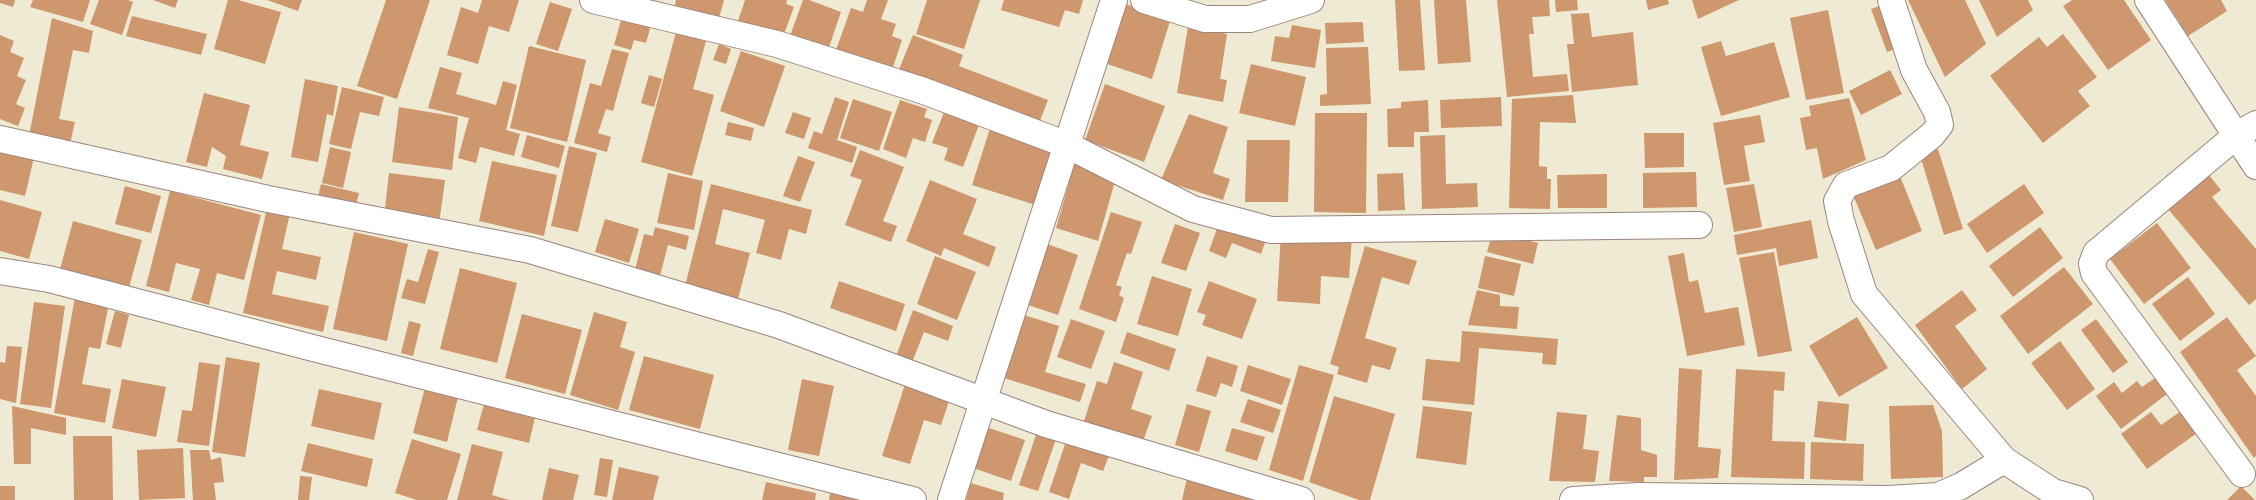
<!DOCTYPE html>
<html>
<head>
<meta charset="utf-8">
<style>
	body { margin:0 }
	canvas { display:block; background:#eeead3 }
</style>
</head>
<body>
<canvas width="2256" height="500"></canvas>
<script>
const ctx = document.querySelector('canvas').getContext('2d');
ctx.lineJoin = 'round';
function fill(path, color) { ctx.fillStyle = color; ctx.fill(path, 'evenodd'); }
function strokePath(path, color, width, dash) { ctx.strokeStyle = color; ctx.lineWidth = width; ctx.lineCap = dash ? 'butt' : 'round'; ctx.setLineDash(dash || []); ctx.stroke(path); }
fill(new Path2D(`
	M0,0H15L13,7L0,3Z
	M33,0H90L83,22L30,7Z
	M99,0H128L133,2L122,35L90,24Z
	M153,0H178L175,8Z
	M228,0H238L281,12L265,64L214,49Z
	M267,0H302L298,11Z
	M386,0H430L397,99L357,86Z
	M482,0H519L509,32L489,26L478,64L447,55L461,7L478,13Z
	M676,0H724L719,18L675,5Z
	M745,0H787L786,4L794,7L783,37L738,21Z
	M803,0H809L841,12L828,50L790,36Z
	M867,0H888L881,19L896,24L892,36L902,40L892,70L836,50L851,8L863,12Z
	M927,0H980L964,49L916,34Z
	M1004,0H1083L1079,14L1065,10L1059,27L1001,10Z
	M1395,0H1420L1425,70L1399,71Z
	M1434,0H1466L1471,62L1438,64Z
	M1497,0H1549L1550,16L1532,17L1534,34H1529L1533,77L1567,74L1569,91L1507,97Z
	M1555,0H1577L1578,10L1556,12Z
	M1646,0H1668L1669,4L1648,10Z
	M1692,0H1739L1698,19Z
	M1908,0H1965L1986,44L1945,77Z
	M1979,0H2028L2033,10L1997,37Z
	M2072,0H2124L2151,40L2108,70L2063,6Z
	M2165,0H2221L2227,11L2188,36Z
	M550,2L572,9L558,51L536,44Z
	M1888,3L1904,46L1887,52L1871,9Z
	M1125,4L1171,18L1152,79L1107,64Z
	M1828,10L1844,93L1806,100L1790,18Z
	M1589,13L1592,37L1633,32L1638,85L1572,92L1567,44H1574L1571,14Z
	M132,16L207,34L201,55L126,36Z
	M622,17L651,25L646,43L634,40L631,50L614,45Z
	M52,18L93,31L89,53L73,50L59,119L75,122L70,144L29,136Z
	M1363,22L1364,42L1326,44L1325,23Z
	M1292,25L1321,30L1315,68L1271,61L1275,36L1289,38Z
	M1188,27L1227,34L1220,79L1227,80L1223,102L1177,93Z
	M676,32L706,41L693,89L714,95L692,176L641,162Z
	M2063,34L2097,77L2078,91L2090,106L2043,143L1990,76L2039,37L2047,47Z
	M0,35L14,41L10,52L24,58L17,76L26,80L16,104L25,108L18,126L0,119Z
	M913,35L963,55L959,66L1048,100L1038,126L898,72Z
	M1721,41L1726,56L1774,42L1790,97L1721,116L1701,47Z
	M719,44L731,49L726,64L713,60Z
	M529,46L586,60L567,142L510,128Z
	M1368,47L1371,104L1320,106V95L1327,94L1326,48Z
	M612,49L629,53L613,111L606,109L598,133L611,137L607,152L574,143L590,83L601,86Z
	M741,51L785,66L764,127L720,111Z
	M1251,64L1306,77L1295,126L1239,113Z
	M440,67L462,73L456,94L496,105L503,81L517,85L506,130L520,134L514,156L480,147L476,163L458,158L469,118L428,108Z
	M1890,70L1902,94L1861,115L1849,91Z
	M649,75L662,79L654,107L641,103Z
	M305,79L338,86L333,116L327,114L318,162L291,157Z
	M1105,84L1165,106L1144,162L1085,140Z
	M342,87L384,97L379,116L360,112L351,149L329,144Z
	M204,93L250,105L240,145L269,152L262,179L223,169L226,156L212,147L207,167L186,162Z
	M1573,95L1576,123L1540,122L1539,166L1547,167V179H1551L1550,209L1509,208L1512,99Z
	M835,97L849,102L837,140L857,147L852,163L808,148L814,131L822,134Z
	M1501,97L1502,126L1441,128L1440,100Z
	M1849,98L1866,160L1823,179L1817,148L1806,150L1800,118L1811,116L1809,106Z
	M853,99L892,112L879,151L840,138Z
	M900,100L927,109L924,117L932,120L925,142L913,138L906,158L883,149Z
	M1428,100L1429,132H1414V147H1388L1387,109L1401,108V102Z
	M399,107L458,117L452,170L392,162Z
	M793,112L811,118L804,139L785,133Z
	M944,112L979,125L963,167L944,160L948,148L932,143Z
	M1315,113H1367L1366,213L1314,212Z
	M1189,114L1228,127L1213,173L1230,179L1223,200L1161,180Z
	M1760,115L1765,142L1744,146L1750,181L1724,185L1713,123Z
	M728,122L754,128L751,141L725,135Z
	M991,125L1060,146L1042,207L972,185Z
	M1644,133H1684V167L1645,168Z
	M527,135L565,146L559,168L521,157Z
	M1445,135L1446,184L1477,183L1478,207L1422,209L1420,136Z
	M1247,140H1290L1288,202H1245Z
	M0,145L35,153L25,196L0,190Z
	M569,146L597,153L578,232L551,226Z
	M330,147L351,152L343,188L322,183Z
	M1938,149L1963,229L1944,235L1920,155Z
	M860,150L904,167L883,221L897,226L891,242L845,225L862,180L850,176Z
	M798,156L815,162L800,202L783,196Z
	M492,161L557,175L544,236L479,221Z
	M1075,162L1117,174L1098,241L1056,228Z
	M1898,171L1922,231L1876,250L1851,190Z
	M1696,172L1697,207L1643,208V173Z
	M389,173L445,180L439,224L384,217Z
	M668,173L703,181L694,230L657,223Z
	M1403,173L1405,210L1378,211L1377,174Z
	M1607,174V208H1558L1557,175Z
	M2209,175L2221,190L2212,197L2256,249V299L2249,305L2168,209Z
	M930,180L977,199L963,234L996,247L989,267L944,248L941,256L906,241Z
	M321,184L359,193L354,213L316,205Z
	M711,184L812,210L806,234L789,229L781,260L756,253L765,220L723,209L715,244L750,253L738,299L685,286Z
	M1754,184L1762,227L1734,232L1726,188Z
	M2024,184L2044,213L1987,253L1967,224Z
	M125,186L161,196L151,233L115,224Z
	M170,191L261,215L244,280L217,273L209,305L191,300L200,269L176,263L169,292L146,286Z
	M0,200L42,212L29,259L0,251Z
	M267,208L290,213L282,249L321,257L316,280L277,271L272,294L329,306L323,332L243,313Z
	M1111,212L1142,222L1131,254L1127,253L1116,285L1122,287L1119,295L1124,298L1116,322L1079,309Z
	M605,219L639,229L629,263L595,252Z
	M1220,220L1267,237L1261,254L1232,243L1226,258L1209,251Z
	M1811,220L1818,258L1779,266L1776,248L1737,255L1734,235Z
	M73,221L142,240L128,291L59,273Z
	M2157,223L2191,268L2144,304L2110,259Z
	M1175,224L1200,233L1186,271L1161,263Z
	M655,227L689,236L686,250L668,245L660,276L635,270L644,234L653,236Z
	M2040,227L2063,258L2013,297L1989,266Z
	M1493,231L1538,243L1533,264L1487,252Z
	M354,232L408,244L387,341L333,329Z
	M1281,233L1352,237L1349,278L1321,276L1320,304L1277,301Z
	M1047,244L1078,255L1058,315L1028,305Z
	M1365,246L1417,261L1409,285L1382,277L1365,338L1397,348L1390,370L1372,365L1367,383L1337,374L1339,367L1330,364Z
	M428,249L439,252L425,304L401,298L407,279L418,282Z
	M1774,252L1792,351L1758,357L1739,258Z
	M1684,253L1689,282L1698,280L1705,313L1738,307L1745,345L1687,356L1668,256Z
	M935,256L976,272L957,320L917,304Z
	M1485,256L1521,264L1514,296L1478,288Z
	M2064,267L2093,304L2028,354L2000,316Z
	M460,268L517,283L497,363L440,349Z
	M1152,276L1192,289L1178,336L1137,324Z
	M2188,277L2215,314L2180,341L2152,304Z
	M839,281L905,304L896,331L830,308Z
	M1209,281L1257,299L1242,339L1202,325L1206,315L1197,312Z
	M1477,290L1500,295V306L1519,307L1517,329L1468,325Z
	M1962,290L1977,310L1955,326L1987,369L1962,389L1915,325Z
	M75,297L109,303L100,349L89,347L82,384L111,389L105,423L54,413Z
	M34,302L65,306L51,408L20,404Z
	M913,310L953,326L948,341L924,332L911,365L895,359Z
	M115,311L129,315L121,348L106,344Z
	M594,312L627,322L620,347L635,352L618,410L570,395Z
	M522,314L582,330L565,394L505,378Z
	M1024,315L1059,326L1045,372L1086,384L1080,402L1004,378Z
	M1857,317L1888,368L1839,397L1809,346Z
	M2227,317L2256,356L2237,370L2256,396V456L2254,458L2180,352Z
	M1071,319L1105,331L1091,369L1057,357Z
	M2096,319L2128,362L2113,373L2081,330Z
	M409,321L421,324L413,356L401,353Z
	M1462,331L1558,339L1556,365L1542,364L1543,353L1479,348L1474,405L1422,400L1426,359L1460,362Z
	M1127,332L1176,349L1169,371L1120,353Z
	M2060,341L2095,389L2067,410L2031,363Z
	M7,346L22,347L16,403L0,399V362L5,363Z
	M644,356L714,375L700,429L629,410Z
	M1207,356L1238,366L1232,387L1221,383L1216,397L1196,391Z
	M226,357L260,363L245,457L212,452Z
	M199,362L220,365L209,446L177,442L182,410L192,411Z
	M1114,362L1143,372L1131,409L1152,416L1143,441L1084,421L1097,381L1107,384Z
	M1248,365L1291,379L1282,405L1240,391Z
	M1299,365L1334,375L1303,481L1269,470Z
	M1679,368L1702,370L1698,447L1721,449L1718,478L1674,480Z
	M1736,369L1785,372L1784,391L1774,390L1772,441L1805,442L1804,479L1731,477Z
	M2155,378L2167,394L2121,429L2096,396L2114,382L2122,393L2137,381L2142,387Z
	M122,379L166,387L156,437L112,428Z
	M802,379L834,386L819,456L788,450Z
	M906,381L951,395L941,425L924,420L910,464L882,456Z
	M426,384L459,393L447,442L413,433Z
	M319,389L382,403L374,440L311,426Z
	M1334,396L1395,414L1370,500H1359L1309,482Z
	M1248,399L1281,410L1273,433L1240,422Z
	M485,400L536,413L529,443L477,430Z
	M1818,401L1849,404L1846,441L1814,437Z
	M1187,404L1211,411L1199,452L1175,445Z
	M1933,405L1942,431L1943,477L1891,479L1889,406Z
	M12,406L66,418V435L31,428V464H14Z
	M1423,406L1472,412L1466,465L1416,458Z
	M2181,411L2197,433L2147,469L2121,434L2151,412L2161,425Z
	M1557,412L1587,415L1583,449L1599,451L1595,482L1549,481Z
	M1617,415L1641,418V450L1657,455V477H1644V482L1609,481Z
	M983,426L1025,440L1011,481L970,467Z
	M1232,428L1265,437L1257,461L1225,451Z
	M1037,432L1056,439L1038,491L1019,485Z
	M73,436H112L113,500H74Z
	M412,439L461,454L447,500H417L395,493Z
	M1066,441L1109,456L1103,471L1081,463L1069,499L1049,492Z
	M1811,442L1864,444L1863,481L1810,479Z
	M308,443L373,459L367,487L301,471Z
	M472,444L503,452L492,495L509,500H457Z
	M183,448L185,498L139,500L137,450Z
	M190,450H209L211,460L221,457L224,482L214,483L216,500H193Z
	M600,458L613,460L607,497L594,495Z
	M619,467L659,476L653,500H612Z
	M549,468L579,475L573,500H542Z
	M300,476L312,477L309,500H298Z
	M1187,478L1271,500H1182Z
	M766,482L816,493L815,500H762Z
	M971,483L1004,493L1003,500H966Z
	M0,486H15V500H0Z
	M2241,486L2255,500H2227Z
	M830,493L856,499V500H829Z`), '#ce976d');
const minor = new Path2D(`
	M593,0L777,44L924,91L1065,144L1193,209L1271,230L1699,225
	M1144,0L1205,19H1250L1311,0
	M1891,0L1914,70L1937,112L1940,125L1932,135L1891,168L1846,185L1837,201L1841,221L1864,294L2004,460L2053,492L2080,500
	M2148,0L2256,166
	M0,139L268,199L530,250L779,325L1046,424L1301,500
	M0,271L49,279L309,347L913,500
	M2242,474L2094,273L2092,264L2096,253L2237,135L2256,124
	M951,500L1114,0
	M1573,500L1638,496L1888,499L1938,496L1961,486L2004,460`);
strokePath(minor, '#9c847f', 28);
strokePath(minor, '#fff', 26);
</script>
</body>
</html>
